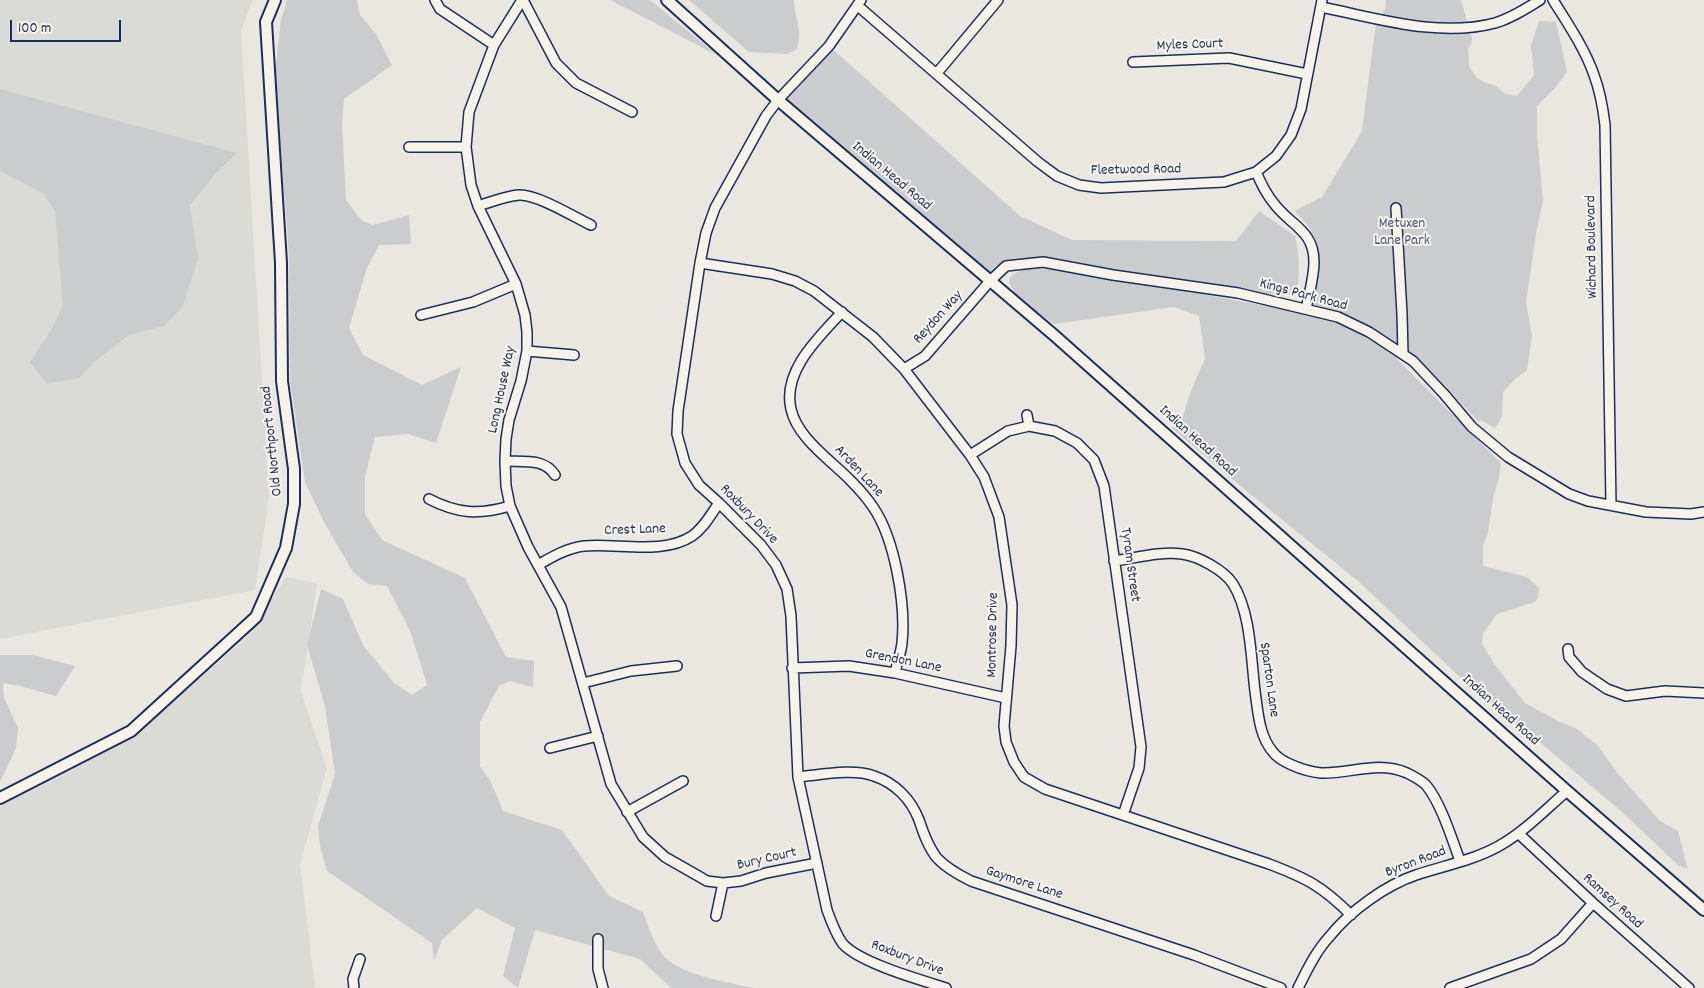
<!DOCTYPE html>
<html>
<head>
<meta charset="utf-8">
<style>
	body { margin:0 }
	#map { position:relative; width:1704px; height:988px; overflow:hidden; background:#eae7e0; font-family:Dekko,sans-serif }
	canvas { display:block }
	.scale { position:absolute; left:10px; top:20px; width:111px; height:22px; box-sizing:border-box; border:2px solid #1b2f5e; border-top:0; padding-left:6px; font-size:15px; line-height:18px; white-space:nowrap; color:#1b2f5e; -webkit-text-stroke:4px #f7f3e8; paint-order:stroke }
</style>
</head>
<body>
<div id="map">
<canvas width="1704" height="988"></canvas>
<div class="scale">100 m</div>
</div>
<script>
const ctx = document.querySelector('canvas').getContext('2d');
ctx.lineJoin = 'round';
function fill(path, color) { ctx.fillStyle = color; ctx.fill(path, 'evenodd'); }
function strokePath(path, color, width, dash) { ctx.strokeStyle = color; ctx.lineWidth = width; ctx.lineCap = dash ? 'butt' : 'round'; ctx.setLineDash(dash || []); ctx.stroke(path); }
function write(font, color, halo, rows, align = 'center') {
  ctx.font = font + ' Dekko,sans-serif'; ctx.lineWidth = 4; ctx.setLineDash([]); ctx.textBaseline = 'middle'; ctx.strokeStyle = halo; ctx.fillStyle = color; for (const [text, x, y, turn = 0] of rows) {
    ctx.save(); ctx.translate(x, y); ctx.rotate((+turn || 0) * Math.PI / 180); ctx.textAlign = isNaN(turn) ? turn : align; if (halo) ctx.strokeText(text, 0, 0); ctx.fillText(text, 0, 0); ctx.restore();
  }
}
fill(new Path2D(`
	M0,0H253L241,30L269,497L255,590L0,639Z
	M286,577L317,584L301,691L327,768L300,864L315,988H0V806L59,777L132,737L245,639Z`), '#dadad6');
fill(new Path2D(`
	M287,0H357L360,15L376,34L392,65L344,99L342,124L346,200L362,221L373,225L409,215L411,244L379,245L367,268L349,328L363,355L422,385L461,367L436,443L408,434L375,437L365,477V514L382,540L465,578L506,657L534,661L533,687L510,681L499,686L480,722V766L491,782L503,811L562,830L609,896L643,912C648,926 653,942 662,954C678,975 728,982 753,988H671L640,959L535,930L518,988L503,976L515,928L477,908L442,940L434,961L432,943L327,871L320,846L318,826L335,774L325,706L307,645L321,589L343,599L363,645L394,683L412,695L427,685L411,633L387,586L368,584L353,572L324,522L305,482L290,380L289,255L275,72L281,20Z
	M610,0H650L717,55Z
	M689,0H794C794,20 803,25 797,49L788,54L749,52Z
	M1386,0H1461L1472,39L1471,44L1468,48L1469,66L1477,78L1486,83L1495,85L1505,94L1517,96L1534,75L1531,45L1539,21L1556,22L1567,72L1556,87L1537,106V135L1543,201L1536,234L1526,303L1532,336L1527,370L1515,379L1503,392L1502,417L1495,428L1480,420L1479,422C1446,388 1415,350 1372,328C1353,318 1332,312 1311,306C1316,284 1323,258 1314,236C1310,227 1301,218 1295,211L1322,197L1362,131L1376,23L1385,9Z
	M829,46L1020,216L1072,240L1236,241L1259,211L1295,236C1300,257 1300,274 1296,295L1238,293L1043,262L1006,266L990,281L778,100Z
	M0,89L237,153L216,173L190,205L198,259L182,308L164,326L129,335L94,362L79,378L47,384L30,362L51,330L63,306L55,211L43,193L0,171Z
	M1041,268L1148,284L1304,313L1349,327L1394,356L1501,463L1499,477L1493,498L1488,533L1483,545V566L1527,577L1539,588L1538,597L1535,602L1497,614L1483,633L1482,644L1495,665L1525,703L1556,720L1577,729L1597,745L1619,775L1660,821L1678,831L1688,869L1679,866L1622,812L1542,744L1463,680L1358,581L1233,480L1172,428L1183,416L1189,396L1205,358L1199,316L1173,307L1054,324C1041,314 1010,297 1009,279C1017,269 1028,268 1041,268Z
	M0,655H33L75,666L56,696L20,686L3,683L4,698L18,728L16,748L0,782Z`), '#cbcccd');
const minor = new Path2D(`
	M435,0L440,9L494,45
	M522,0L494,45L469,112L466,147L471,185L478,206L516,284L525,315L527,332V351L521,381L509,420L506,439L505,461L506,486L510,506L528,547L561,607L611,784L643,837L665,857L707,881L723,883L741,881L766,873L817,863
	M523,0L556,63L576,83L632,112
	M861,0L829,46L778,100L766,116L715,208L706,233L700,263L678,411L677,434L685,463L699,485L719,503L761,545L776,565L787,589L791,616L798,777L827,910C831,921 836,935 843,944C860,963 921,980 946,988
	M1553,0C1568,24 1585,49 1594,75C1600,91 1603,108 1605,125L1611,505
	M858,6L1038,162L1057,176L1079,185L1101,188L1224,182L1256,172L1276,156L1291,135L1301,109L1322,0
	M1321,7C1377,18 1439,38 1495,23C1512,18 1525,9 1540,0
	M1133,62L1229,58L1307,74
	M937,73L998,0
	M409,147H466
	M1256,172C1262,185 1267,196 1276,206C1292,226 1314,231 1314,262C1314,277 1309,294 1306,309
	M478,206C491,202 505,196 519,195C537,194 574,217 591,225
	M1396,208L1402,314L1403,354
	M700,263L772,274L795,281L814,291L873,337L904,369L970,455L984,477L999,517L1012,605L1011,646L1004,726L1006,742L1014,762L1024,777L1045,789L1269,864C1306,878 1322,886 1351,915
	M842,312C819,337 782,371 791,409C797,438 832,461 851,481C859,489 867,498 873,507C895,539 906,605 902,643C901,653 897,663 895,673
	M421,315L473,302L516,284
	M527,351L574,355
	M904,369L925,356L990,281L1006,266L1043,262L1113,275L1238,293L1338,317L1369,332L1413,361L1444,394L1472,427L1508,457L1569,494L1588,501L1646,512L1691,514L1704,512
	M1027,415L1029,426
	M970,455L1008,431L1029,426L1055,431L1077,443L1094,460L1104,486L1141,747L1139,768L1123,815
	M505,461C524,462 544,458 555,475
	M429,499C458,514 479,515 510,506
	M1114,561C1136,558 1161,551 1182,554C1198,556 1224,570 1233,584C1251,613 1251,659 1255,691C1258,712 1259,736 1273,752C1277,758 1285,762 1292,765C1301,769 1311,772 1321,773C1351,774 1378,760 1407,773C1413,776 1421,780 1426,785C1441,803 1452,839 1460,861
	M538,565C552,557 567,548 584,546C617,543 664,555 692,536C704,528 711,514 719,503
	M1568,649L1569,657L1582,672L1607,689L1626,696L1665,691L1704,693
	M792,668L849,666L895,673L1006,698
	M583,683L631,671L677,666
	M550,748L598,736
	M798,777C820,775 853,768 874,776C895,783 911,799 919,820C923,832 928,847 937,858C946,868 959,875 971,881L1194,955L1281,988
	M627,812L683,781
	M1519,834L1593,903L1689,988
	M716,916L723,883
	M598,939V969L603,988
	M354,988L353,979L360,959
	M1298,988C1307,970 1316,951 1330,936C1350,911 1386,885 1416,875C1443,866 1474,860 1499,846C1524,832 1545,810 1567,791
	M1450,988L1531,959L1561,939L1593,903`);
const major = new Path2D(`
	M667,0L778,100L1055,336L1567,791L1704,910
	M0,798L131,731L256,617L286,548L294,504V469L282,381L281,263L266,22L275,0`);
strokePath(minor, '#1b2f5e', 12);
strokePath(major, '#1b2f5e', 14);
strokePath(minor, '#f7f3e8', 9);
strokePath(major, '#f7f3e8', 10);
write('15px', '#1b2f5e', '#f7f3e8', [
	["Myles Court",1190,46,-2],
	["Fleetwood Road",1136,171,-1],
	["Indian Head Road",891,177,40],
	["Wichard Boulevard",1593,247,-91],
	["Kings Park Road",1303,296,15],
	["Reydon Way",939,318,-48],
	["Long House Way",503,390,-78],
	["Old Northport Road",273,441,-96],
	["Indian Head Road",1197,442,42],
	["Arden Lane",858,472,47],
	["Roxbury Drive",748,515,46],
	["Crest Lane",635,531,-2],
	["Tyram Street",1129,565,82],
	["Montrose Drive",994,635,-89],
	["Grendon Lane",903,662,11],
	["Sparton Lane",1268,680,82],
	["Indian Head Road",1500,711,42],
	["Bury Court",767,860,-13],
	["Byron Road",1416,863,-21],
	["Gaymore Lane",1024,884,18],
	["Ramsey Road",1612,902,42],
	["Roxbury Drive",907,959,21]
]);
write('15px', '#47567a', '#f7f3e8', [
	["Metuxen",1402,225],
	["Lane Park",1402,242]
]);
</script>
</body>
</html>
